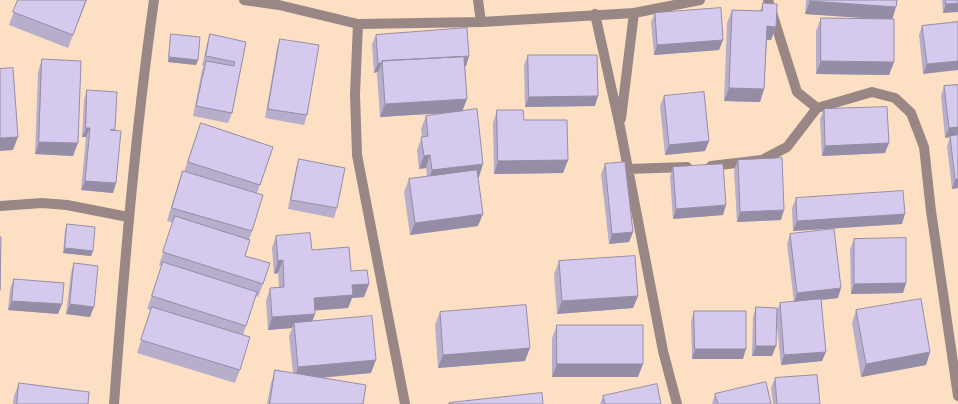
<!DOCTYPE html>
<html>
<head>
<meta charset="utf-8">
<style>
	body { margin:0 }
	canvas { display:block; background:#fde0c4 }
</style>
</head>
<body>
<canvas width="958" height="404"></canvas>
<script>
const ctx = document.querySelector('canvas').getContext('2d');
ctx.lineJoin = 'round';
function strokePath(path, color, width, dash) { ctx.strokeStyle = color; ctx.lineWidth = width; ctx.lineCap = dash ? 'butt' : 'round'; ctx.setLineDash(dash || []); ctx.stroke(path); }
function fill(path, color) { ctx.fillStyle = color; ctx.fill(path, 'evenodd'); }
strokePath(new Path2D(`
	M244,0L279,5L358,24L481,22L634,13L700,0
	M478,0L481,22
	M768,0L797,92L817,108L872,92L895,98L911,113L924,147L931,211L958,396
	M595,14L620,127L663,351L677,404
	M358,24L355,94L357,155L405,404
	M621,119L634,13
	M711,166L762,160L787,147L817,108
	M627,169L687,167
	M0,206L42,203L67,205L128,217
	M114,404C124,269 135,134 154,0`), '#998786', 10);
fill(new Path2D(`
	M18,0H87L68,48L9,25Z
	M806,0H897L892,19L894,62L889,75L816,74V31L821,18L878,19L805,14Z
	M942,0H958L943,13Z
	M763,3L776,27L771,40H767L764,89L760,102L724,101L727,23L732,10L760,11Z
	M655,13L723,40L719,50L654,55L651,22Z
	M958,22L923,74L919,35L922,26Z
	M171,34L198,60L196,65L168,62L170,39Z
	M210,34L246,42L232,113L228,123L193,116L202,70L204,66H202L207,44Z
	M376,35L469,56L466,66H465L467,99L462,111L479,177L478,178V226L410,235L404,192L409,179L427,177L426,168L419,169L417,150L422,137L421,129L426,116L458,112L380,117L377,74L378,72L374,73L372,44Z
	M280,39L307,115L304,125L265,118L277,48Z
	M528,55L595,106L525,107L524,65Z
	M42,59L73,156L35,154L38,72Z
	M958,85V188L952,189L947,146L950,137L945,138L941,96L944,86Z
	M87,90L115,129L116,183L113,193L81,190L86,137H82L84,100Z
	M664,96L709,141L705,151L665,155L660,106Z
	M824,109L885,153L822,156L820,119Z
	M497,110L524,120L568,160L563,173L494,174L493,123Z
	M201,123L273,147L257,193L252,231L249,240L245,256L263,284L258,297L256,296L243,335L240,370L235,383L137,353L151,310L147,309L162,266L159,265L173,223L167,221L178,184L183,171L184,172Z
	M299,159L337,208L334,218L288,209L296,168Z
	M738,160L781,220L737,222L734,170Z
	M605,164L633,232L629,242L609,244L601,174Z
	M673,167L726,205L723,215L673,219L670,177Z
	M796,198L902,224L793,231L792,208Z
	M67,224L93,251L91,256L63,253L65,230Z
	M790,234L838,298L821,300L822,361L781,365L776,317L772,356H752L753,317L756,307L776,312L780,303L794,302L787,244Z
	M276,236L312,250L351,271L369,284L364,297L352,298L348,308L315,310V314L312,321L371,373L321,378L363,404H267L271,383L275,370L293,373L289,336L292,328L268,330L266,301L270,288L279,287L278,273L274,274L272,248Z
	M854,239L906,283L903,293L851,294L850,249Z
	M559,261L638,296L633,308L557,314L554,274Z
	M74,263L90,317L66,314L71,273Z
	M14,279L62,304L58,314L8,310L10,289Z
	M856,310L930,352L926,365L861,377L852,323Z
	M694,311L743,359H692L691,321Z
	M440,312L525,361L438,368L435,325Z
	M557,325L638,377H552V338Z
	M775,378L820,404H773L771,388Z
	M19,383L88,404H13L14,396Z
	M715,394L771,404H712Z
	M603,396L605,404H600Z`), '#b7aecc');
fill(new Path2D(`
	M810,1L896,7L892,20L805,14Z
	M958,3V12L943,13L946,4Z
	M767,26L776,27L771,40L762,39Z
	M723,40L719,50L654,55L657,45Z
	M469,56L466,66L383,72L382,63Z
	M169,57L198,60L196,65L168,62Z
	M821,61L894,62L889,75L816,74Z
	M958,61V70L923,74L927,64Z
	M378,63H382L378,72L374,73Z
	M729,88L764,89L760,102L724,101Z
	M598,96L595,106L525,107L529,97Z
	M467,99L462,112L380,117L385,104Z
	M958,127V136H950V137L945,138L949,128Z
	M86,128H90L86,137H82Z
	M18,137L13,150L0,151V138Z
	M709,141L705,151L665,155L669,145Z
	M39,142L78,143L73,156L35,154Z
	M889,143L885,153L822,156L825,146Z
	M430,155L426,168L419,169L424,156Z
	M568,160L563,173L494,174L498,161Z
	M483,164L479,177L427,183L432,170Z
	M955,179H958V188L952,189Z
	M85,181L116,183L113,193L81,190Z
	M726,205L723,215L673,219L676,209Z
	M784,210L781,220L737,222L740,212Z
	M483,214L478,226L410,235L415,223Z
	M905,214L902,224L793,231L797,221Z
	M633,232L629,242L609,244L612,234Z
	M65,248L93,251L91,256L63,253Z
	M283,260L278,273L274,274L278,261Z
	M906,283L903,293L851,294L854,284Z
	M369,284L364,297L352,298L348,308L309,311L314,298L352,285Z
	M841,288L838,298L794,303L797,293Z
	M638,296L633,308L557,314L562,301Z
	M12,301L62,304L58,314L8,310Z
	M70,304L94,307L90,317L66,314Z
	M315,314L310,327L294,323L292,328L268,330L272,317Z
	M756,346H776L772,356H752Z
	M530,348L525,361L438,368L443,355Z
	M695,349H746L743,359H692Z
	M826,352L822,361L781,365L784,355Z
	M930,352L926,365L861,377L866,364Z
	M376,360L371,373L294,380L298,367Z
	M557,364H643L638,377H552Z`), '#958da6');
const building = new Path2D(`
	M18,0H86L73,35L13,12Z
	M810,0H897L896,7L810,1Z
	M946,0H958V3L946,4Z
	M763,3L777,4L776,27L767,26L764,89L729,88L732,10L762,11Z
	M721,8L723,40L657,45L655,13Z
	M821,18L894,19V62L821,61Z
	M958,22V61L927,64L922,26Z
	M467,28L469,56L382,61V63H378L376,35Z
	M171,34L200,37L198,60L169,57Z
	M210,34L246,42L232,113L196,106L206,61L234,66L235,62L206,56Z
	M280,39L319,45L307,115L268,109Z
	M528,55H597L598,96L529,97Z
	M464,57L467,99L385,104L382,61Z
	M42,59L81,61L78,143L39,142Z
	M13,68L18,137L0,138V69Z
	M958,85V127L949,128L944,86Z
	M87,90L117,92L115,129L110,130L121,131L116,183L85,181L90,128H86Z
	M704,92L709,141L669,145L664,96Z
	M887,107L889,143L825,146L824,109Z
	M477,109L483,164L432,170L430,155L424,156L421,137L428,136L426,116Z
	M497,110H523L524,120H567L568,160L498,161Z
	M201,123L273,147L260,185L188,162Z
	M958,135V179H955L950,136Z
	M782,158L784,210L740,212L738,160Z
	M299,159L345,168L337,208L291,200Z
	M625,162L633,232L612,234L605,164Z
	M723,164L726,205L676,209L673,167Z
	M477,170L483,214L415,223L409,179Z
	M183,171L263,195L252,231L172,208Z
	M903,191L905,214L797,221L796,198Z
	M175,216L250,240L245,256L270,263L263,284L163,252Z
	M67,224L95,227L93,251L65,248Z
	M834,229L841,288L797,293L790,234Z
	M310,233L312,250L349,247L351,271L367,270L369,284L352,285L353,295L314,298L315,314L272,317L270,288L284,287L283,260L278,261L276,236Z
	M0,237H1L0,290Z
	M906,238V283L854,284V239Z
	M635,256L638,296L562,301L559,261Z
	M163,262L257,292L246,326L152,296Z
	M74,263L98,266L94,307L70,304Z
	M14,279L64,283L62,304L12,301Z
	M821,299L826,352L784,355L780,303Z
	M921,299L930,352L866,364L856,310Z
	M526,305L530,348L443,355L440,312Z
	M152,307L250,337L240,370L141,340Z
	M756,307L777,308L776,346H756Z
	M694,311H746V349H695Z
	M372,316L376,360L298,367L294,323Z
	M557,325H643V364H557Z
	M275,370L366,385L363,404H270Z
	M817,375L820,404H777L775,378Z
	M766,382L771,404H718L715,394Z
	M19,383L89,392L88,404H17Z
	M657,384L661,404H605L603,396Z
	M542,393L543,404H449V403Z`);
fill(building, '#d5caed');
strokePath(building, '#958da6', 1);
</script>
</body>
</html>
